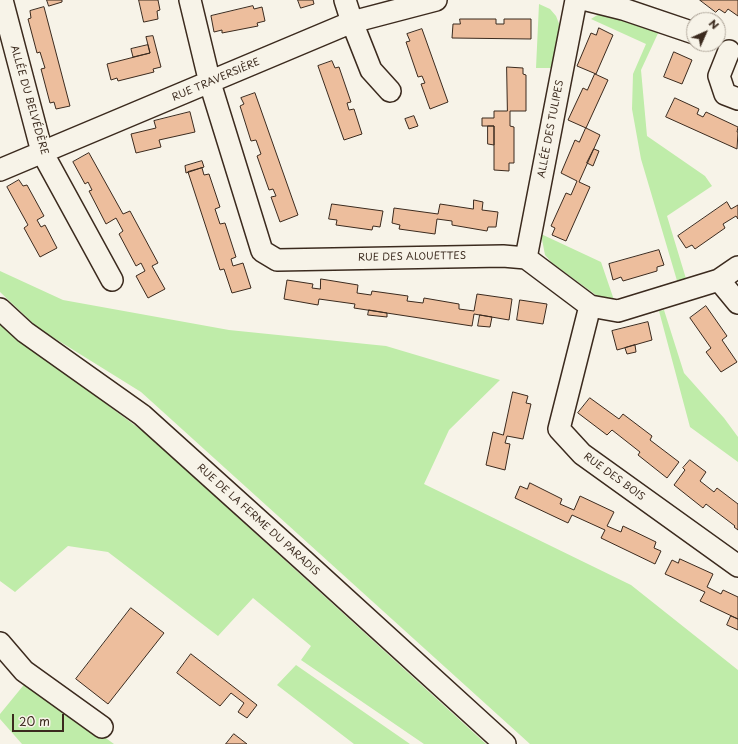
<!DOCTYPE html>
<html>
<head>
<meta charset="utf-8">
<style>
	body { margin:0 }
	#map { position:relative; width:738px; height:744px; overflow:hidden; background:#f7f3e8; font-family:"Playpen Sans",sans-serif }
	canvas { display:block }
	.north { position:absolute; left:686px; top:12px; width:40px; height:40px; box-sizing:border-box; background:#f7f3e8; border:1px solid #aca397; border-radius:50%; rotate:45deg; font-size:11px; font-weight:700; line-height:16px; text-align:center; color:#3b2a1e }
	.north::after { content:''; display:block; margin:auto; width:14px; height:18px; background:#3b2a1e; clip-path:polygon(50% 0,100% 100%,50% 72%,0 100%) }
	.scale { position:absolute; left:12px; top:714px; width:52px; height:18px; box-sizing:border-box; border:2px solid #3b2a1e; border-top:0; padding-left:5px; font-size:12px; line-height:14px; white-space:nowrap; color:#3b2a1e; -webkit-text-stroke:3px #f7f3e8; paint-order:stroke }
</style>
</head>
<body>
<div id="map">
<canvas width="738" height="744"></canvas>
<div class="north">N</div>
<div class="scale">20 m</div>
</div>
<script>
const ctx = document.querySelector('canvas').getContext('2d');
ctx.lineJoin = 'round';
function fill(path, color) { ctx.fillStyle = color; ctx.fill(path, 'evenodd'); }
function strokePath(path, color, width, dash) { ctx.strokeStyle = color; ctx.lineWidth = width; ctx.lineCap = dash ? 'butt' : 'round'; ctx.setLineDash(dash || []); ctx.stroke(path); }
function write(font, color, halo, rows, align = 'center') {
  ctx.font = font + ' "Playpen Sans",sans-serif'; ctx.lineWidth = 3; ctx.setLineDash([]); ctx.textBaseline = 'middle'; ctx.strokeStyle = halo; ctx.fillStyle = color; for (const [text, x, y, turn = 0] of rows) {
    ctx.save(); ctx.translate(x, y); ctx.rotate((+turn || 0) * Math.PI / 180); ctx.textAlign = isNaN(turn) ? turn : align; if (halo) ctx.strokeText(text, 0, 0); ctx.fillText(text, 0, 0); ctx.restore();
  }
}
fill(new Path2D(`
	M539,4L550,9L556,16L560,26L552,68H536Z
	M602,12L660,29L641,70L647,136L705,176L712,186L667,216L687,282L678,284L641,159L632,109L633,74L646,44L591,19Z
	M541,234L601,262L614,300L600,298L552,263L545,255Z
	M0,271L63,300L229,330L386,346L500,380L449,430L424,484L631,585L738,670V744H530L330,563L141,392L38,328L0,292Z
	M664,310L684,373L724,418L738,437V462L690,427L659,311Z
	M0,320L30,347L149,436L486,744H424L301,660L311,646L253,598L218,636L108,552L68,546L15,592L0,581Z
	M296,665L410,744H354L277,685Z
	M27,681L114,744H22L0,719V714Z`), '#bfeca9');
const building = new Path2D(`
	M47,0H62V2L49,6Z
	M139,0H158L160,10L157,11L158,19L144,22Z
	M298,0H313L314,4L301,8Z
	M700,0H738V16L728,9L725,13L719,9L716,12Z
	M253,6L254,9L262,7L265,21L257,23L258,26L222,33V30L214,32L211,16Z
	M44,7L70,106L56,109L54,102L50,103L41,69L45,68L40,52L37,53L28,19L31,18L30,11Z
	M460,19H496V24H504V19H531V39L452,38L453,24H460Z
	M599,28L613,35L596,74L577,66L591,33L596,35Z
	M422,29L448,102L430,109L421,84L425,83L422,76L418,77L406,42L410,41L407,34Z
	M153,36L161,67L153,69L154,72L118,81L117,78L111,80L107,64L150,53L146,37Z
	M148,45L150,53L133,57L131,49Z
	M674,52L692,60L682,84L664,77Z
	M332,61L335,68L339,67L351,102L347,103L349,110L354,109L362,134L344,140L318,66Z
	M507,67L523,68V74L526,75V111H510V126L514,127V163H509V171L494,170V126H482V118H494V111H507Z
	M595,74L608,80L586,128L568,120L583,88L587,90Z
	M255,93L298,215L280,222L271,197L276,196L273,189L269,190L257,156L261,154L256,140L251,141L240,106L244,104L241,98Z
	M675,98L699,109L697,114L703,117L706,112L738,127L737,132H738L737,149L666,117Z
	M190,112L195,132L159,140L161,147L136,153L131,134L156,128L154,121Z
	M414,116L418,126L409,129L405,119Z
	M488,126H494V145L488,144Z
	M586,128L600,135L579,182L590,187L566,241L552,235L555,228L551,226L566,193L571,195L577,181L561,173L575,140L579,142Z
	M594,149L599,151L593,166L587,163Z
	M89,153L123,214L130,211L158,263L152,266L165,289L148,298L136,276L145,271L141,263L136,266L119,234L123,231L116,218L106,224L89,191L92,190L88,182L85,184L73,162Z
	M202,161L204,167L186,173L185,166Z
	M202,168L204,175L209,174L220,207L215,209L220,224L225,223L236,257L231,259L233,266L243,263L251,288L232,293L224,269L220,270L188,172Z
	M19,180L23,186L27,185L44,216L37,220L41,227L45,225L57,248L40,257L24,228L28,225L7,187Z
	M474,200L483,202L482,210L498,212L496,227H488L487,231L452,225V221L437,219L435,234L399,229L400,225L392,223L394,208L438,214L440,204L473,209Z
	M727,202L731,209L738,205V219L736,216L723,224L725,228L695,249L692,245L686,248L678,236Z
	M332,204L383,211L380,227L373,226L372,230L336,225L337,220L329,219Z
	M659,250L664,265L657,267V271L623,281L621,277L613,280L609,264Z
	M321,279L358,285L357,293L371,295L372,291L408,296L407,301L423,303L424,298L459,304V309L474,311L477,294L512,299L509,320L474,314L472,326L354,308L355,304L319,299L318,305L284,299L287,280L313,284L312,288L320,289Z
	M520,300L547,304L543,324L517,320Z
	M706,306L727,336L722,340L737,362L721,372L706,352L711,348L690,318Z
	M369,310L387,313V317L368,315Z
	M480,315L492,317L490,327L478,326Z
	M648,322L652,340L617,350L612,331Z
	M635,345L636,352L627,354L625,348Z
	M513,392L528,396L526,403L531,404L523,439L507,436L505,443L510,444L505,470L486,465L493,432L503,435Z
	M590,398L619,419L623,414L652,436L650,440L679,462L667,478L638,455L640,452L612,430L607,435L578,413Z
	M690,460L706,472L700,481L714,492L717,488L738,504V530L734,527L735,526L706,504L703,508L674,485L685,470L683,468Z
	M530,483L562,499L560,504L574,510L580,496L614,512L607,526L621,532L623,526L656,542L654,548L661,551L655,564L601,538L605,530L572,515L568,523L515,498L520,486L527,489Z
	M680,559L713,574L707,587L721,594L723,590L738,597V619L700,601L705,592L665,574L672,560L678,563Z
	M131,608L164,633L108,704L76,679Z
	M731,616L738,619V630L727,625Z
	M191,654L257,705L247,718L238,712L244,703L231,693L220,706L177,673Z
	M234,734L247,744H226Z`);
fill(building, '#edbe9d');
strokePath(building, '#3b2a1e', 1);
const minor = new Path2D(`
	M2,0L42,152L112,280
	M190,0L210,83L262,251L277,260L503,256L526,258L590,306L618,311L719,280L738,267
	M345,0L352,22L371,70L390,91
	M587,0L623,9L694,33
	M729,51L719,76L725,94L738,99
	M0,170L352,22L436,0
	M526,258L560,82L576,0
	M719,280L738,303
	M590,306L559,429L582,454L738,566
	M0,309L25,332L142,415L304,561L505,744
	M0,643L24,671L102,727`);
strokePath(minor, '#3b2a1e', 24);
strokePath(minor, '#f7f3e8', 21);
write('10px', '#3b2a1e', '#f7f3e8', [
	["RUE TRAVERSIÈRE",216,80,-23],
	["ALLÉE DU BELVÉDÈRE",29,100,74],
	["ALLÉE DES TULIPES",551,129,-79],
	["RUE DES ALOUETTES",412,257,-1],
	["RUE DES BOIS",614,477,36],
	["RUE DE LA FERME DU PARADIS",258,520,42]
]);
</script>
</body>
</html>
